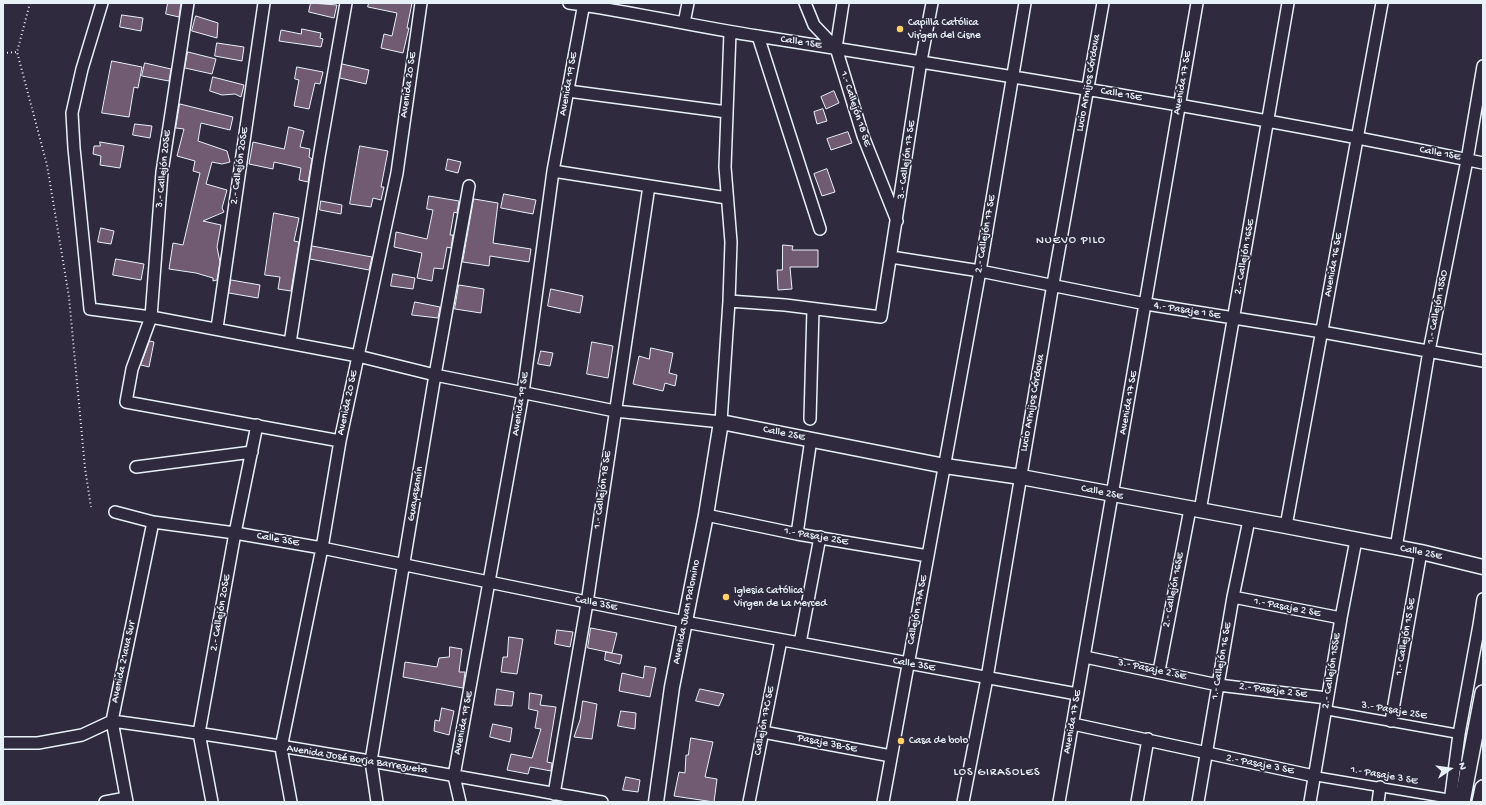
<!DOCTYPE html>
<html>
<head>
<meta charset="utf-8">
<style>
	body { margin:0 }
	#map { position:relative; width:1486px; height:805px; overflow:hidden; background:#2f2a3d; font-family:"Gochi Hand",sans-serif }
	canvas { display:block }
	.frame { position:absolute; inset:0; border:4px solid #e8f1f8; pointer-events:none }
	.north { position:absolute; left:1430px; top:749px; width:40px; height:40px; -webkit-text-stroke:3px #2f2a3d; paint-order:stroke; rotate:77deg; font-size:11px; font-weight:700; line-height:16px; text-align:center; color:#e8f1f8 }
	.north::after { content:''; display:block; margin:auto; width:14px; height:18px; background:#e8f1f8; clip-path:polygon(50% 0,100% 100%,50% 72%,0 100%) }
</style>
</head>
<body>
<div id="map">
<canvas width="1486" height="805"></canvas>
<div class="frame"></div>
<div class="north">N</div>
</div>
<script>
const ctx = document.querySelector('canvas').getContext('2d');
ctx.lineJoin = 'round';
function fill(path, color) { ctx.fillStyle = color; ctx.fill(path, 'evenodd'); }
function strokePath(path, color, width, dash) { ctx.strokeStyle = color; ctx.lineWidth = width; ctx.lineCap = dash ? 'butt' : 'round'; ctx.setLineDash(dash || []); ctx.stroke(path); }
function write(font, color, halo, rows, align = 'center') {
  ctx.font = font + ' "Gochi Hand",sans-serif'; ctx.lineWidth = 3.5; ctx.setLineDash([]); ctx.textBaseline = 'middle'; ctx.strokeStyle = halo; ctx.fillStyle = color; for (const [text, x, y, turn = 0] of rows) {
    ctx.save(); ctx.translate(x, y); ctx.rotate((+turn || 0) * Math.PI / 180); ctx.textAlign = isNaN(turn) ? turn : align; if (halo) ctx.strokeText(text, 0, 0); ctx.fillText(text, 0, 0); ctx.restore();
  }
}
const building = new Path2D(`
	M168,3H181L179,17L166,14Z
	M311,3L337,5L334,18L309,12Z
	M369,3H412L407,28H409L403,53L381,48L384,34L392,36L397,13L368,7Z
	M122,15L143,18L141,31L120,27Z
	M196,16L218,23L217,38L192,31Z
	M302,29L321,33L320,38L323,39L321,47L279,41L281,30L301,34Z
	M217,43L244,47L242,61L215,56Z
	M188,52L216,59L212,74L185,68Z
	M112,61L142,67L138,88L134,87L129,117L102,113Z
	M145,63L171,69L169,81L142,76Z
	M342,64L369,70L366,84L340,78Z
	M297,67L323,72L320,84L315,83L309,109L294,106L299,80L295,79Z
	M213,77L244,85L241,97L235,94L222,95L210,91Z
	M834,91L839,103L826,109L821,97Z
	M180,104L233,117L230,130L201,123L198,141L227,151L230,162L222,164L212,162L206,184L227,190L222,208L224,212L203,221L221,225L217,247L220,262L217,280L213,281V278L196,273L169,269L173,243L183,245L200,173L193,171L195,161L177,156L184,129L176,128Z
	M823,109L827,121L817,124L814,112Z
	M135,124L152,126L150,138L133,135Z
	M289,127L304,131L300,147L310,149L309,157L312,159L308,182L299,180L301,168L274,162L273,169L249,164L253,142L284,149Z
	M848,132L852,143L831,150L827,139Z
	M100,142L124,146L120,168L100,165L101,156L93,154L94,146H100Z
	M360,146L388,151L381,187H384L381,200L373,198L371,207L350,204Z
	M448,159L461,162L458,173L446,170Z
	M827,169L835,192L822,196L814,174Z
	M504,194L536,200L533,214L501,208Z
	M429,196L459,201L457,213L454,212L450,235H453L451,248L447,247L443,269L434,268L432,281L417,278L422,253L394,247L396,232L427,239L433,210L427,209Z
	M474,199L498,203L493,243L531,249L529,262L490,256L489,266L463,262Z
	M321,201L342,205L341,214L320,210Z
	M274,213L299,218L294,241L299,242L291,291L278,289L280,277L265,275Z
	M101,228L114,231L111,244L98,242Z
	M783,245L793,246L792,250H818V267H790L792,289L778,290L777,270H782Z
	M312,246L372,257L369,270L310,259Z
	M116,259L144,264L141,280L113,275Z
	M393,274L415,278L413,289L391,286Z
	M231,280L260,285L258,298L229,293Z
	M459,285L484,289L481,313L455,309Z
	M551,289L583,296L580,313L548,306Z
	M415,302L440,307L438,318L412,315Z
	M150,341L154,342L149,367L141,365Z
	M592,342L613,346L608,378L587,374Z
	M651,348L673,353L669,373L677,375L675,386L665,383L663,391L633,384L639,356L649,359Z
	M541,351L553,353L550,366L538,364Z
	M591,628L617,633L612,653L588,648Z
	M557,630L573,632L570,647L555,644Z
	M509,637L523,639L517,674L501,672L503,657H507Z
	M450,647L462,649L459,672H465L463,688L403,677L405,662L437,667L439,658L449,657Z
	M606,652L622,655L620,664L605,660Z
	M645,666L656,668L650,697L619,691L622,673L643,678Z
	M497,689L514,692L512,706L495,705Z
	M700,689L724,694L719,706L696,701Z
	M530,693L542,695L540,705L556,707L547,762L552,763L551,771L530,767L528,774L507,770L511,754L532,758L541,729L535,728L538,711L529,709Z
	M583,701L597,704L592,739L574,737L580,720Z
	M442,708L454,711L449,735L434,731L435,720L439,721Z
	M621,711L636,713L635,729L618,726Z
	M493,724L512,728L510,742L490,737Z
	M691,738L713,742L705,777L717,779L714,802L674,796L679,772L685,773L686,755H688Z
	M626,777L640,780L638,792L623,790Z`);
fill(building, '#705b73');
strokePath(building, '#e8f1f8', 1);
const pedestrian = new Path2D(`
	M1325,710L1459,734
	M1314,776L1451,799`);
const minor = new Path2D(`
	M102,3L82,69L72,113L74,148L90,309L151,317L162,172L188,3
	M569,3C632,12 694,26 757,36C1000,74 1242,113 1483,163
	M805,3L814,25L836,48L863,136L897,221
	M684,23L688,3
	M758,36L820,229
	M836,48L843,3
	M568,91L727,112
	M553,171L727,198
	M891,257L980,271L1146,304L1322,332L1483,361
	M729,301L785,305L881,317L921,61L932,3
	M217,328L264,3
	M290,343L319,157L346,3
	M810,419L813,309
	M340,441L126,402L132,369L151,317L358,356L435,375L615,411L721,422L729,301L731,242L725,167L730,32
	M136,467L252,452
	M1200,511L1288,3
	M115,512L153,522L235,533L322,548L685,622L1077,694
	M706,515L797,534L928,556
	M1286,526L1382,3
	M797,534L811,439
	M1396,548L1429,351L1467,160L1483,66
	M1233,597L1341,618
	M1479,625L1483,599
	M800,643L820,537
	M1085,657L1218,685L1327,698
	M1159,671L1190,509
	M112,721C276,743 439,773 602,802
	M1391,721L1421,552
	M1073,724L1314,776
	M763,732L891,756
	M3,743H38L82,735L112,721
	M554,794L587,603L649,186
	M105,802L126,798
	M127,802L112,721L153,522
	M212,802L199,733L235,533L257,425
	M291,802L281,748L322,548L340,441L397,173L421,3
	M377,802L371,761L435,375L469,186
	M460,802L454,776L523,393L553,171L584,3
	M749,802L781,640
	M883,802L980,271L1025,3
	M963,802L987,678L1053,284L1103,3
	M1059,802L1197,3
	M1137,802L1148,739
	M1198,802L1233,597L1249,520
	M1310,802L1341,618L1356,540
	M1378,802L1380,787
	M1450,802L1459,734L1479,625L1483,623`);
const tertiary = new Path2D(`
	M656,802L672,687L706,515L721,422L945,466L1021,477L1286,526L1421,552L1483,567`);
const secondary = new Path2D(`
	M1462,802L1483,693
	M1480,802L1483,788`);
strokePath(pedestrian, '#e8f1f8', 11);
strokePath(minor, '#e8f1f8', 14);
strokePath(tertiary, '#e8f1f8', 17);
strokePath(secondary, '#e8f1f8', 18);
strokePath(new Path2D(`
	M30,3L17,52L47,165L69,297L85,468L91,507
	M3,53L17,52`), '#e8f1f8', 2, [1, 3]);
strokePath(pedestrian, '#2f2a3d', 8);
strokePath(minor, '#2f2a3d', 11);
strokePath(tertiary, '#2f2a3d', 14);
strokePath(secondary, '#2f2a3d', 15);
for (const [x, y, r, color] of [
	[900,29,4,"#ffd166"],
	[726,597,4,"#ffd166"],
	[901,741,4,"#ffd166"]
]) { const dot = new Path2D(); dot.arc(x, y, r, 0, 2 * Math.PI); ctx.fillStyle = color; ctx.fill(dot); strokePath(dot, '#2f2a3d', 1.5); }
write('11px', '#e8f1f8', '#2f2a3d', [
	["Capilla Católica",908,23],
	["Virgen del Cisne",908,36],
	["Iglesia Católica",734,591],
	["Virgen de La Merced",734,604],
	["Casa de bolo",909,741]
], 'left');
write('11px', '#e8f1f8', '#2f2a3d', [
	["Calle 1SE",801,43,9],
	["Lucio Armijos Córdova",1089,83,-80],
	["Avenida 17 SE",1183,83,-80],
	["Avenida 19 SE",569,84,-80],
	["Avenida 20 SE",409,85,-82],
	["Calle 1SE",1121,95,10],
	["1.- Callejón 18 SE",855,109,72],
	["Calle 1SE",1440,154,11],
	["3.- Callejón 17 SE",907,160,-82],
	["2.- Callejón 20SE",240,166,-82],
	["3.- Callejón 20SE",164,169,-84],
	["2.- Callejón 17 SE",986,234,-80],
	["2.- Callejón 16SE",1245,257,-80],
	["Avenida 16 SE",1334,265,-80],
	["1.- Callejón 15SO",1438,307,-79],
	["4.- Pasaje 1 SE",1187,311,9],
	["Avenida 20 SE",348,403,-78],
	["Lucio Armijos Córdova",1033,403,-80],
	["Avenida 17 SE",1129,403,-80],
	["Avenida 19 SE",521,404,-81],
	["Calle 2SE",784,434,11],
	["1.- Callejón 18 SE",603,490,-82],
	["Calle 2SE",1102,493,11],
	["Guayasamín",416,494,-81],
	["1.- Pasaje 2SE",816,537,10],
	["Calle 3SE",278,540,10],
	["Calle 2SE",1421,553,11],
	["2.- Callejón 16SE",1174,590,-79],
	["Calle 3SE",596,604,11],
	["1.- Pasaje 2 SE",1287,608,11],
	["Callejón 17A SE",918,610,-79],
	["Avenida Juan Palomino",687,612,-79],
	["2.- Callejón 20SE",221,613,-80],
	["1.- Callejón 15 SE",1406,637,-80],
	["1.- Callejón 16 SE",1222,661,-80],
	["Avenida 21ava Sur",124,662,-78],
	["Calle 3SE",914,665,10],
	["3.- Pasaje 2.SE",1152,670,12],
	["2.- Callejón 15SE",1332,671,-81],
	["2.- Pasaje 2 SE",1273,691,7],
	["3.- Pasaje 2SE",1394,711,10],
	["Callejón 17C SE",765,721,-79],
	["Avenida 17 SE",1073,722,-80],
	["Avenida 19 SE",464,723,-79],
	["Pasaje 3B-SE",827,744,11],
	["Avenida José Borja Barrezueta",357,760,9],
	["2.- Pasaje 3 SE",1260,765,11],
	["1.- Pasaje 3 SE",1384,776,10]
]);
ctx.letterSpacing = '1px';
write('12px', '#e8f1f8', '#2f2a3d', [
	["NUEVO PILO",1071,241],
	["LOS GIRASOLES",997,773]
]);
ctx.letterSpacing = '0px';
</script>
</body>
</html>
